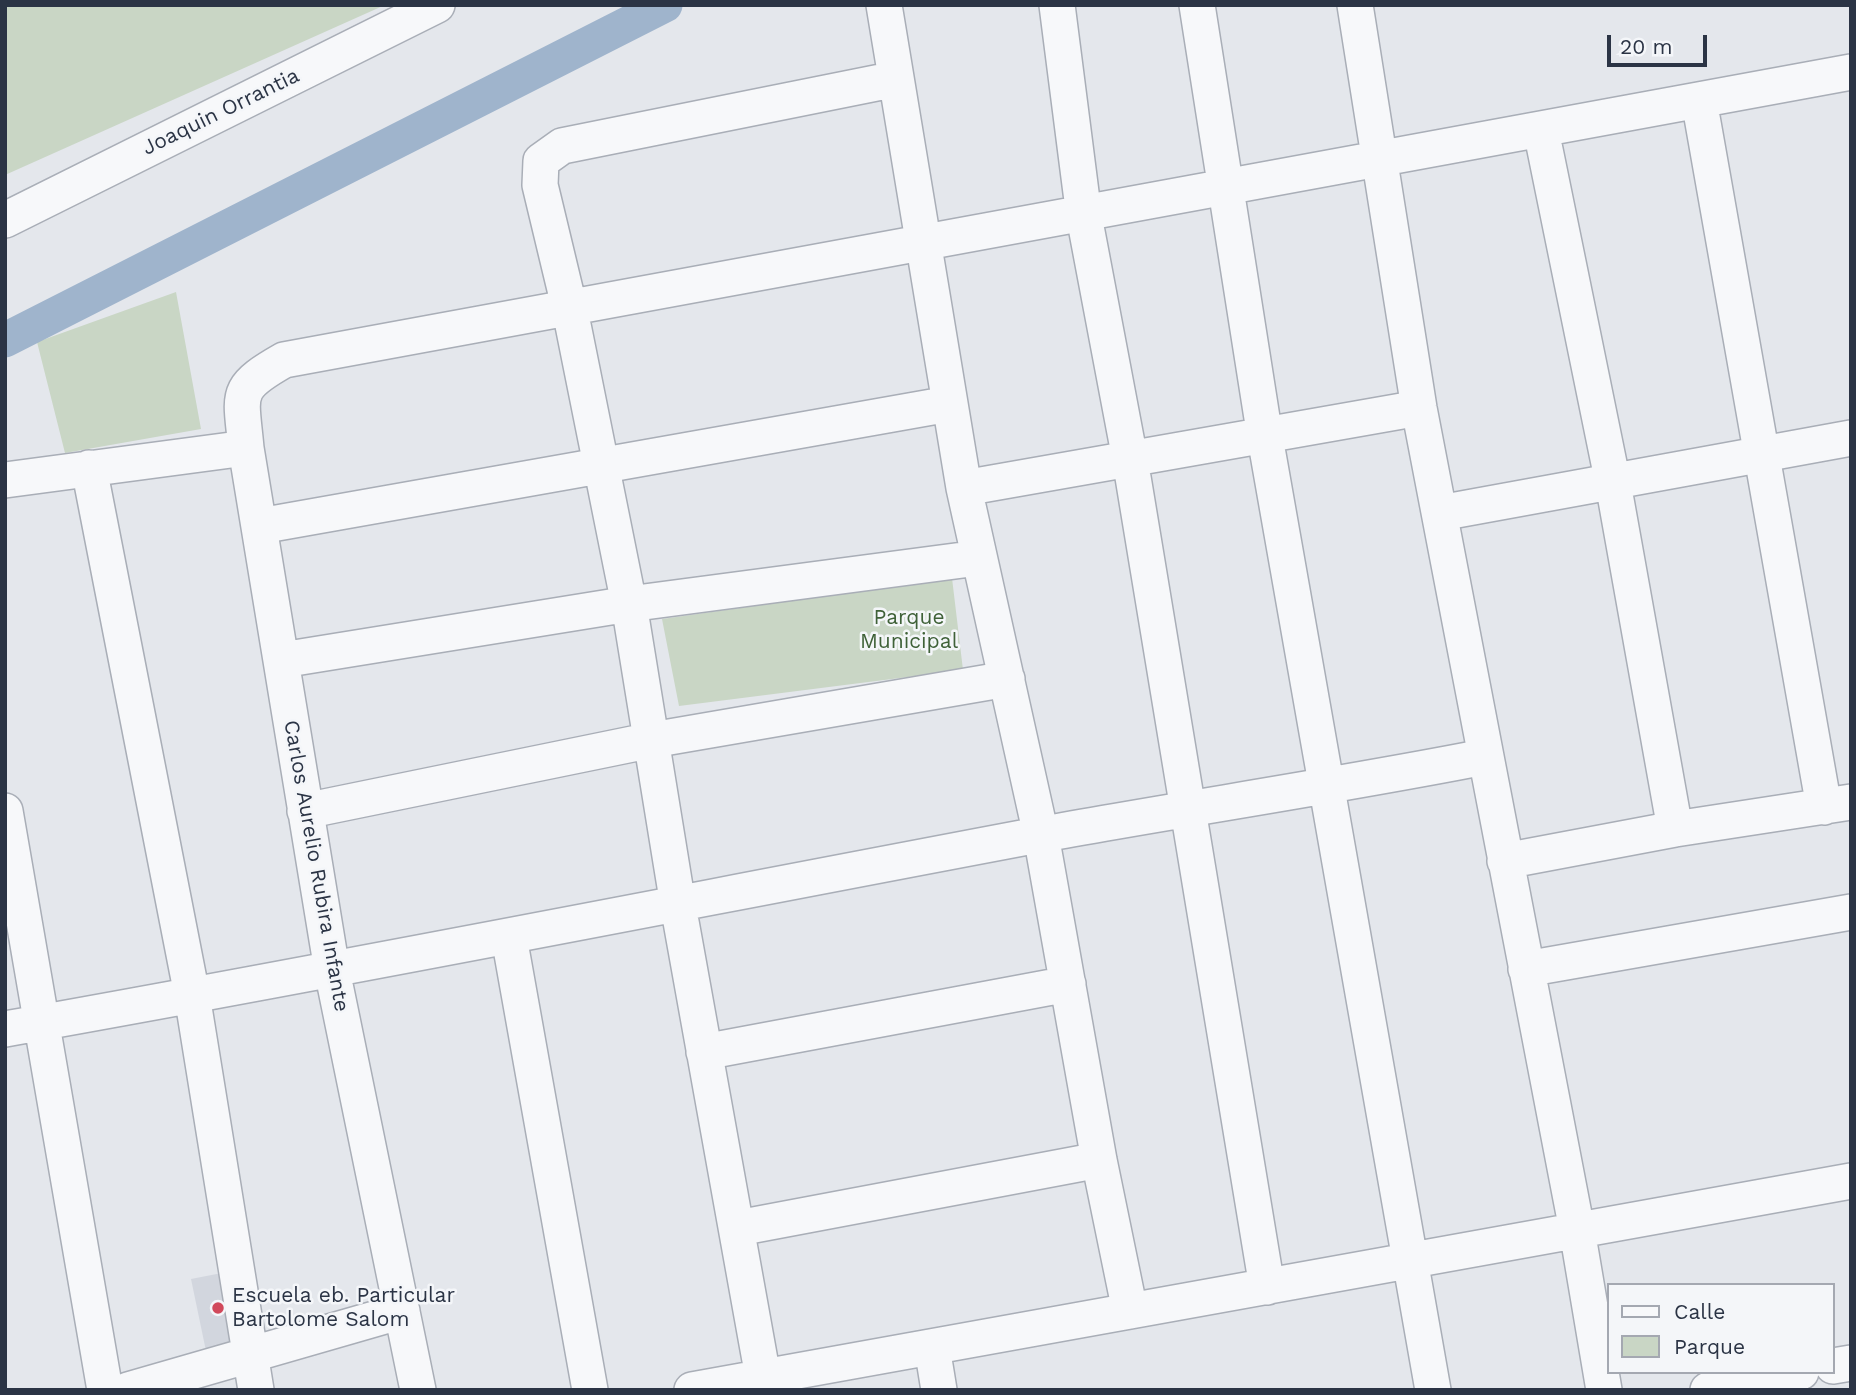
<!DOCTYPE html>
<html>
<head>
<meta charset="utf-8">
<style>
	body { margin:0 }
	#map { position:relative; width:1856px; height:1395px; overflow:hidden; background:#e4e7ec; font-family:"Work Sans",sans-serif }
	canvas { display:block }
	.frame { position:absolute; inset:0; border:7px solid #2b3445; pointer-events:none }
	.legend { position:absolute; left:1607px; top:1283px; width:228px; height:91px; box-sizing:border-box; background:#f4f6f9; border:2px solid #a4a8b1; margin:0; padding:9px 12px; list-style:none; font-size:21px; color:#2b3445 }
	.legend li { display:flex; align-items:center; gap:14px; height:35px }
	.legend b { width:35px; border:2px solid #a4a8b1 }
	.scale { position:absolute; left:1607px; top:35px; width:100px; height:32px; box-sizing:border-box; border:4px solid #2b3445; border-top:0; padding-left:9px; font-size:21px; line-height:24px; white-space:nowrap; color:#2b3445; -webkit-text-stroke:5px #f4f6f9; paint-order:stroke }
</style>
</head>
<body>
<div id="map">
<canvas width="1856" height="1395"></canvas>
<div class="frame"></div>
<ul class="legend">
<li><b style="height:9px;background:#f7f8fa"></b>Calle</li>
<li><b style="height:19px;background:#c9d6c5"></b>Parque</li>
</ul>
<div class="scale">20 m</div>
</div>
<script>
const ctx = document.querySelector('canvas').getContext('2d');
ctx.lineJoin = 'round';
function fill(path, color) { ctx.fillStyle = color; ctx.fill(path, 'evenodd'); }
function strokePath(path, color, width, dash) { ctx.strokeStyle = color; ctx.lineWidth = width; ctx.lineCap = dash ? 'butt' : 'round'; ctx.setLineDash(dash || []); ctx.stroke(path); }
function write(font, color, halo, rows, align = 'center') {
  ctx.font = font + ' "Work Sans",sans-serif'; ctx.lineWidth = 5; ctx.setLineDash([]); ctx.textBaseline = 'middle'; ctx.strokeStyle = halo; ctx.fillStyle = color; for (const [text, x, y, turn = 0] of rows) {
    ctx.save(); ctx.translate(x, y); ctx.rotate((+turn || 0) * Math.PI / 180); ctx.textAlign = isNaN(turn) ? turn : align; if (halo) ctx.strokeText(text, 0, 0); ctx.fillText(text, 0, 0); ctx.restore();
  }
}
fill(new Path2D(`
	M232,1271L243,1336L206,1351L191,1279Z`), '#d2d6de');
fill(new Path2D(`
	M5,5H385L5,175Z
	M176,292L201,429L65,453L37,342Z
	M952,578L963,670L679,706L662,619Z`), '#c9d6c5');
strokePath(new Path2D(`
	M5,340L665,5`), '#9fb4cc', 35);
const street = new Path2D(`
	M884,5L964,488L1041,835L1099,1160L1130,1311
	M1057,5L1084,216L1130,459L1267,1287
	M1197,5L1265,437L1433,1390
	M1355,5L1419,408L1577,1230L1604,1390
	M1699,100L1824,807
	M1541,130L1613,483L1675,829
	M5,220L437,5
	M89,468L192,995L256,1390
	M5,480L246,448
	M964,488L1419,408
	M1440,513L1851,438
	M260,526L949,404
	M282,660L629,604L978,558
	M5,811L105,1390
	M305,811L652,740L1007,679
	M1505,861L1675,829L1851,802
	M509,937L590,1390
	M1526,969L1851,912
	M5,1029C350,968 693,900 1038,835C1186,808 1336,786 1484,757
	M704,1052L1068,984
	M738,1228L1099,1160
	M932,1347L939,1390
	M1833,1366L1851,1363
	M763,1377L678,905L629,604L570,310L540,185L541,161L562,146L896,79
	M128,1390L402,1311
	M418,1390L332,970L246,448C241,393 233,389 284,360L1851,72
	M692,1390L1851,1181
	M1708,1390L1801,1372`);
strokePath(street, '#a9aeb7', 38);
strokePath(street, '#f7f8fa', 35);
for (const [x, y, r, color] of [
	[218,1308,7,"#d1495b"]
]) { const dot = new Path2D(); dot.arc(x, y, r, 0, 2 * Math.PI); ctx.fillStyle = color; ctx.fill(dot); strokePath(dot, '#f4f6f9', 2.5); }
write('21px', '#2b3445', '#f4f6f9', [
	["Joaquin Orrantia",221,112,-26],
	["Carlos Aurelio Rubira Infante",316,866,80]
]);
write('21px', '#3f6138', '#f4f6f9', [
	["Parque",909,618],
	["Municipal",909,642]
]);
write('21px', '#2b3445', '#f4f6f9', [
	["Escuela eb. Particular",232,1296],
	["Bartolome Salom",232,1320]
], 'left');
</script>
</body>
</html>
